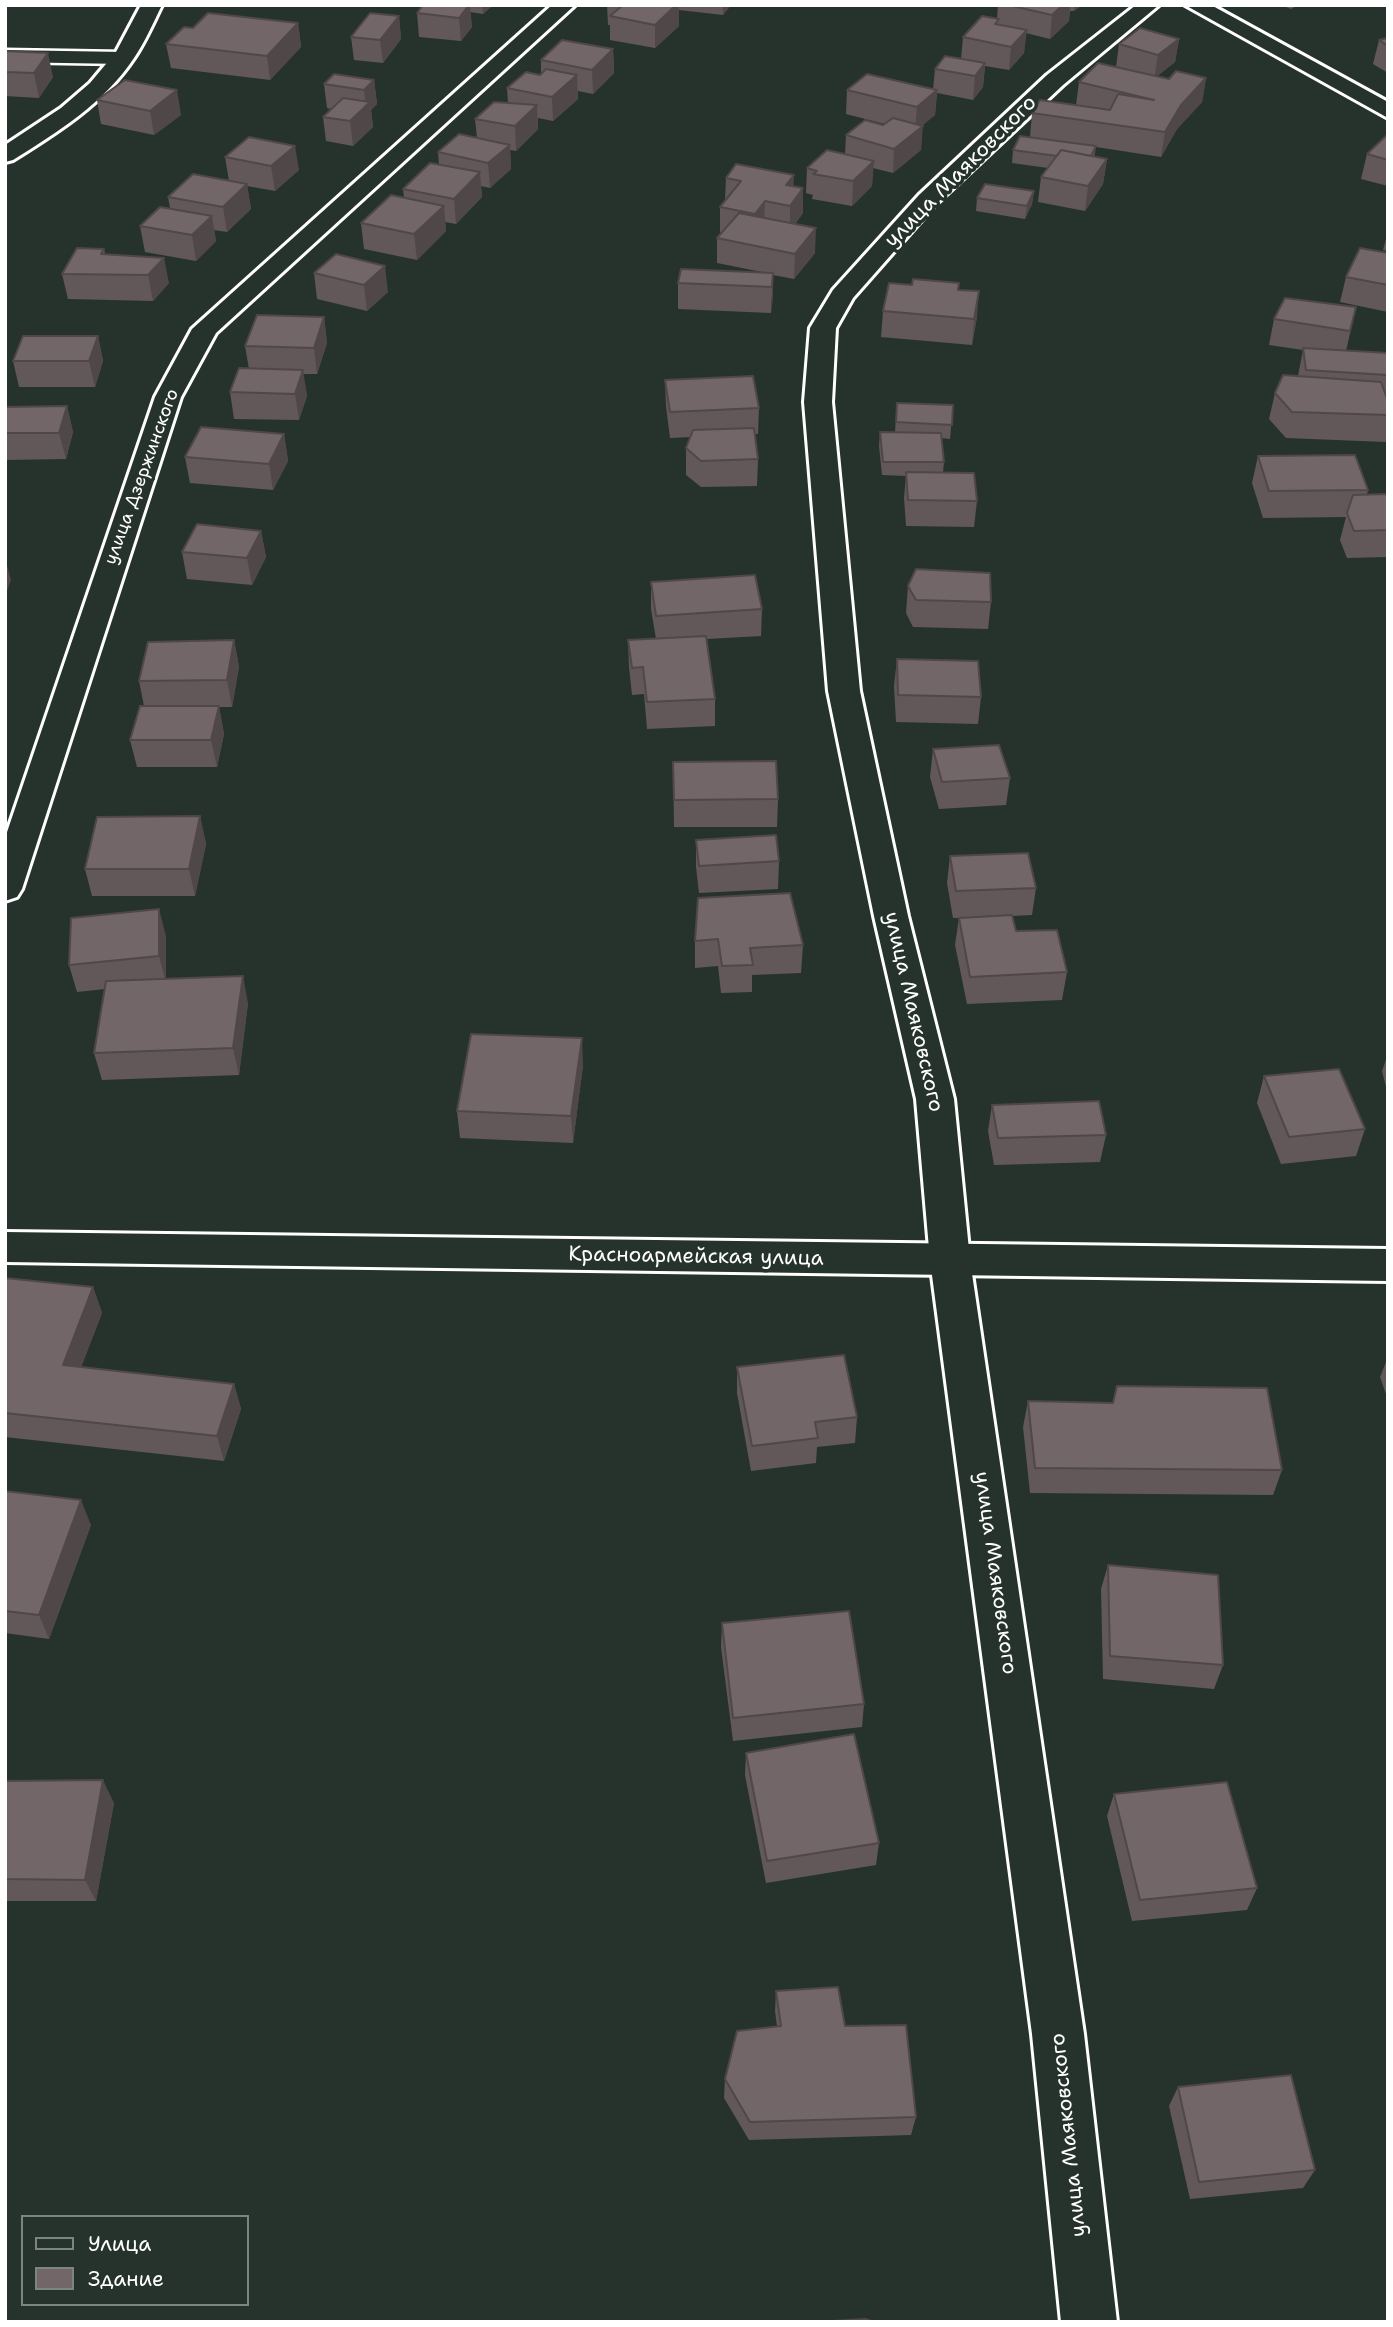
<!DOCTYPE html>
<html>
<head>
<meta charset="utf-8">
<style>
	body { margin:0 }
	#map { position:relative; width:1393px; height:2327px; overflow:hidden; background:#26332d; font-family:"Shantell Sans",sans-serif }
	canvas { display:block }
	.frame { position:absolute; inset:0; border:7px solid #fff; pointer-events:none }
	.legend { position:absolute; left:21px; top:2215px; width:228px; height:91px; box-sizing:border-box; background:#26332d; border:2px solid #7d8581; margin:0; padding:9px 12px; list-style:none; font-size:21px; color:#fff }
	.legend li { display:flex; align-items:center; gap:14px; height:35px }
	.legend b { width:35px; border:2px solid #7d8581 }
</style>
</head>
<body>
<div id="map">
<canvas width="1393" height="2327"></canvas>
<div class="frame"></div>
<ul class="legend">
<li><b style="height:9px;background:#26332d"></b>Улица</li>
<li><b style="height:19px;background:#726668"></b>Здание</li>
</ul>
</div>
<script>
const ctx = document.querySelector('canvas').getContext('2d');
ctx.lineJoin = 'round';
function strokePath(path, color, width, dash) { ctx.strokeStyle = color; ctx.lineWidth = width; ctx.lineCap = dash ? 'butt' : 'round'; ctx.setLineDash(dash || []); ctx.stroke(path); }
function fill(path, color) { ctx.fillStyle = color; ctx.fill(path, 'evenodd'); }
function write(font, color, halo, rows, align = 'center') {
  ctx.font = font + ' "Shantell Sans",sans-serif'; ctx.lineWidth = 7; ctx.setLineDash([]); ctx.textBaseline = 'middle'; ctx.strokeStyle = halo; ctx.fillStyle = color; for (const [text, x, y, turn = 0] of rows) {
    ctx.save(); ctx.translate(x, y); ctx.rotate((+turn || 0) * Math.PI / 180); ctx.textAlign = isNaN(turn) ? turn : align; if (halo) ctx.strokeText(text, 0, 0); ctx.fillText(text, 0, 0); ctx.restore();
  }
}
const lane = new Path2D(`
	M5,50L123,52L133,58L123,64L5,62Z`);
const street = new Path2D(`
	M141,5H162C153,23 145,42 134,58C104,103 58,132 13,160L5,162V145L61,108L90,83L116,52Z
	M552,5H575L216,333L181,397L22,889L17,897L5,901V838L155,397L192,329Z
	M1136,5H1159L1063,85L935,205L853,298L836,328L832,402L860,691L908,916L954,1099L970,1260L1084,2034L1117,2322H1061L1032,2034L930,1260L916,1099L874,916L828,691L804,402L810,328L833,290L919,195L1047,75Z`);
const secondary = new Path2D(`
	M1185,5H1211L1388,102V118Z
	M5,1232L1388,1249V1281L5,1262Z`);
strokePath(lane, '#fff', 5);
strokePath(street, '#fff', 6);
strokePath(secondary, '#fff', 6);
fill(lane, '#26332d');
fill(street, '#26332d');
fill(secondary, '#26332d');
fill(new Path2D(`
	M423,5H493L483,14L470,12L472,27L461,41L419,37L417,13Z
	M607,5H731L723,15L679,10V26L655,48L610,40V25H608Z
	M998,5H1082L1074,11H1070L1069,21L1050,39L1026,33L1024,53L1009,70L985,66L983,87L973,100L937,93L935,115L922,125L921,150L893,173L873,168L872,186L852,206L812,199L813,195L806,193L807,168L845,154L846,135L885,124L846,114L847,90H933L935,69L961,59L963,37L997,19Z
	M1281,5H1298L1291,9Z
	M399,16L401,39L383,63L354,60L351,37Z
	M298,23L301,47L270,80L171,68L166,44L193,28Z
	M1388,38V73L1373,64L1379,40Z
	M1179,39L1175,62L1157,76L1169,79L1206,78L1202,102L1177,129L1161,157L1096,147L1094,157L1107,159L1103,184L1085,211L1038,202L1041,177L1048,168L1012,163L1013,150L1030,137L1032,113L1076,105L1079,82L1116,67L1119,44Z
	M613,49L614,73L593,94L578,91V99L553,121L538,118V129L516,151L510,150L511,169L490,188L481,186L482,197L456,224L445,222L446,231L417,260L364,249L361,223L404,198L403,189L439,164L438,152L477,138L475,119L508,103L507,88L540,75L541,73V60Z
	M5,51L53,77L39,98L5,96Z
	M374,80L377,104L371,110L373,127L353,146L326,141L323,117L331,109L327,108L324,84Z
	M97,100L181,115L154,135L101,124Z
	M1388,134V186L1361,179L1367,154Z
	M225,157L299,170L275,191L247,186L251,209L227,232L214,230L216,241L196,261L145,252L140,226L170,208L168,197L229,181Z
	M726,178L793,186L803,213L795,224L815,253L794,279L773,275L771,313L678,309V283L762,272L717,263V238L721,233L720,232V207L725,201Z
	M1034,191L1032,204L1025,219L976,211L977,198Z
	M1388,232V251L1383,250Z
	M104,249L105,254L169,283L153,301L68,299L62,274Z
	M1388,253V312L1340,302L1346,277Z
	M336,254L388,292L367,311L317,299L314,273Z
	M959,290L977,317L972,345L881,337L883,311Z
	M1356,307L1346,351L1388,353V436L1386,442L1286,438L1269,419L1275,393L1298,376L1303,350L1269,345L1274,319Z
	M324,317L327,343L317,374H303L307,396L299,420L234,419L230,392L249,369L245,346Z
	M98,336L103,361L95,387H19L13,361Z
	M665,380L759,408L758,434H755L758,459L757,486L701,487L686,475V448L691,437L670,438L666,406Z
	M897,403L953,405L950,439L941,438L944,462L943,472L977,501L974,527L906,526L904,498L906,476L882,475L879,446L880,432H895Z
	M67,406L73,432L66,459L5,460V407Z
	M284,434L288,461L273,490L190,483L185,457Z
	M1258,456L1368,490L1367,494H1388V557L1347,558L1340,540L1346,517L1263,518L1252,483Z
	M261,531L266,557L252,585L187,579L182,552Z
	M651,582L762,609L761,636L707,639L715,699V726L647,729L644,694L632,695L629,667L628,640L656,639L651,609Z
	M908,586L991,602L988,629L913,627L906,613Z
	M234,640L239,667L232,707H219L224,734L217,767H137L130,740L144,706L139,681Z
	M897,659L981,697L978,724L896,722L894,686Z
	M933,749L1010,778L1006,805L939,809L930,777Z
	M673,762L778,799L777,827H674Z
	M200,816L206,844L195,896H92L85,869Z
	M696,840L779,861L778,889L699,893L696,867Z
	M950,856L1036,888L1032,915L1012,916L1016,931L1067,972L1062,1000L967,1004L955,945L959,918H953L947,883Z
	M698,898L803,945L801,973L752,975V992L721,993L718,966L695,968V941Z
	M166,936V979L248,1003L239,1075L102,1080L94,1053L105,989L77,992L69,965Z
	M1388,1054V1095L1382,1071Z
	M583,1065L573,1143L460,1138L457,1111Z
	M1264,1076L1365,1129L1356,1156L1281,1164L1257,1103Z
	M992,1105L1106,1135L1100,1162L994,1165L988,1131Z
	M5,1278L93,1287L102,1313L81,1367L234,1384L241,1409L224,1461L5,1437Z
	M1388,1357V1400L1380,1377Z
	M737,1367L857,1417L855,1443L817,1447L816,1463L751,1471L737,1393Z
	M1028,1401L1282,1470L1273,1495L1030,1493L1023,1427Z
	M5,1491L91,1525L49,1639L5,1633Z
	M1108,1565L1223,1665L1214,1689L1103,1679L1101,1589Z
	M722,1623L864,1704L862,1727L733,1741L721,1647Z
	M746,1753L879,1843L876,1865L766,1883L745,1775Z
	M5,1781L114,1803L96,1901H5Z
	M1114,1794L1257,1888L1247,1910L1132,1921L1107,1816Z
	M776,1991L845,2026L916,2117L911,2135L749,2140L724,2098L725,2079L777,2026L775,2011Z
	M1178,2087L1315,2170L1303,2188L1190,2199L1169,2106Z`), '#625859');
fill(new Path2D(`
	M469,5H470L472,27L461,41L459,18Z
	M482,5H493L483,14Z
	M676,5H679V26L655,48V25Z
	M723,5H731L723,15Z
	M1063,5H1070L1069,21L1050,39L1052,15Z
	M1075,5H1082L1074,11Z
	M399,16L401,39L383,63L380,40Z
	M298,23L301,47L270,80L267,56Z
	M1027,30L1024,53L1009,70L1011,47Z
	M1179,39L1175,62L1154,79L1158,55Z
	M613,49L614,73L593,94L592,70Z
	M48,53L53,77L39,98L34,73Z
	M985,63L983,87L973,100L975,76Z
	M577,75L578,99L553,121L552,97Z
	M1206,78L1202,102L1177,129L1161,157L1165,132L1181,105Z
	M374,80L377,104L371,110L373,127L353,146L350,121L366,106L364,90Z
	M177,90L181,115L154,135L150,111Z
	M937,90L935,115L916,131L923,126L921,150L893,173L894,149L915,132L917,107Z
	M537,105L538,129L516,151L515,126Z
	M510,145L511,169L490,188L488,163Z
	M295,146L299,170L275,191L271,166Z
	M1107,159L1103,184L1085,211L1088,186Z
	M874,161L872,186L852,206L853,181Z
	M480,172L482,197L456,224L454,199Z
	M794,175L793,199L786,185Z
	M247,184L251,209L227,232L223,207Z
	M803,188V213L790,231V206Z
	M1034,191L1032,204L1025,219L1027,206Z
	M765,201L764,226L754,239L755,214Z
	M444,206L446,231L417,260L414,234Z
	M212,216L216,241L196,261L192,235Z
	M816,228L815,253L794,279L795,254Z
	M164,258L169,283L153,301L148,275Z
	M385,266L388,292L367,311L364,285Z
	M773,273V298L771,313L772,287Z
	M979,291L977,317L972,345L974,319Z
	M324,317L327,343L317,374L314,348Z
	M98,336L103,361L95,387L89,361Z
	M303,370L307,396L299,420L295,394Z
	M67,406L73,432L66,459L59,433Z
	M284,434L288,461L273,490L269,464Z
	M261,531L266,557L252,585L247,558Z
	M5,558L11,580L5,596Z
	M234,640L239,667L232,707L227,680Z
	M219,706L224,734L217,767L211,740Z
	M200,816L206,844L195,896L189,869Z
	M159,909L166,936V983L159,956Z
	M243,976L248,1003L239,1075L233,1048Z
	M582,1038L583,1065L573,1143L571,1116Z
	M93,1287L102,1313L72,1391L63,1365Z
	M234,1384L241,1409L224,1461L217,1436Z
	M81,1500L91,1525L49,1639L39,1615Z
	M103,1780L114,1803L96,1901L85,1880Z`), '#504749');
const building = new Path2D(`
	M423,5H469L459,18L417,13Z
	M623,5H676L655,25L610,16Z
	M1008,5H1063L1052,15Z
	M208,13L298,23L267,56L166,44L184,27L193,28Z
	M370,13L399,16L380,40L351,37Z
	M982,16L999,19L995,24L1027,30L1011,47L963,37Z
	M1140,28L1179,39L1158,55L1119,44Z
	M1388,38V46L1379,40Z
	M562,40L613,49L592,70L541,60Z
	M5,51L48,53L34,73L5,72Z
	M945,56L985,63L975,76L935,69Z
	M1098,63L1169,79L1176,71L1206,78L1181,105L1165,132L1032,113L1040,100L1110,110L1118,94L1154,100L1079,82Z
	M546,69L577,75L552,97L507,88L526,72L540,75Z
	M334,74L374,80L364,90L324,84Z
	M867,74L937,90L917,107L847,90Z
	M125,80L177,90L150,111L97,100Z
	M343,98L370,102L350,121L323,117Z
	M494,102L537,105L515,126L475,119Z
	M893,118L923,126L894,149L846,135L865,120L883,125Z
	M459,134L510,145L488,163L438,152Z
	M1388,134V160L1367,154Z
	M1020,136L1096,146L1091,156L1061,150L1057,156L1013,150Z
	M249,137L295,146L271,166L225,157Z
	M827,150L874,161L853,181L813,174L817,171L807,168Z
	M1061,150L1107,159L1088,186L1041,177Z
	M430,163L480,172L454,199L403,189Z
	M736,164L794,175L786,185L803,188L790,206L765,201L755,214L720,207L741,181L726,178Z
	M193,174L247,184L223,207L168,197Z
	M985,184L1034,191L1027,206L977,198Z
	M391,195L444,206L414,234L361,223Z
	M160,207L212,216L192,235L140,226Z
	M739,213L816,228L795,254L717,238Z
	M77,248L104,249L101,254L164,258L148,275L62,274Z
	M1360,248L1388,253V285L1346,277Z
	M336,254L385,266L364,285L314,273Z
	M681,269L773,273L772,287L678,283Z
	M913,279L959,283L958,290L979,291L974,319L883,311L889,283L912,285Z
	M1285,298L1356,307L1350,331L1274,319Z
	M257,315L324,317L314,348L245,346Z
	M23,336H98L89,361H13Z
	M1303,348L1388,353V375L1306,370Z
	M239,368L303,370L295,394L230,392Z
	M1283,375L1381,382L1388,401V415L1292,412L1275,393Z
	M753,376L759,408L670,412L665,380Z
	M897,403L953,405L952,425L896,422Z
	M67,406L59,433H5V407Z
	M201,427L284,434L269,464L185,457Z
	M754,428L758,459L701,461L686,448L693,430Z
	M880,432L941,433L944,462H883Z
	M1355,455L1368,490L1269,491L1258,456Z
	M906,472L974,473L977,501L908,500Z
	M1388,494V530L1354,531L1347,513L1353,495Z
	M197,524L261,531L247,558L182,552Z
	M916,569L990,573L991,602L916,600L908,586Z
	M755,575L762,609L656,616L651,582Z
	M706,636L715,699L647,702L643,667L632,668L628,640Z
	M234,640L227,680L139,681L148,642Z
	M897,659L978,661L981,697L898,695Z
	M140,706H219L211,740H130Z
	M999,745L1010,778L942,782L933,749Z
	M776,761L778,799L674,800L673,762Z
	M200,816L189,869H85L97,817Z
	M776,835L779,861L699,866L696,840Z
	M1028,853L1036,888L956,891L950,856Z
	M790,893L803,945L750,948L753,965L722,966L718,939L695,941L698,898Z
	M159,909V956L69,965L71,918Z
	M1012,915L1016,931L1057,930L1067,972L970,977L959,918Z
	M243,976L233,1048L94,1053L106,981Z
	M471,1034L582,1038L571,1116L457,1111Z
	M1339,1069L1365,1129L1289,1137L1264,1076Z
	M1099,1101L1106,1135L998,1138L992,1105Z
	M5,1278L93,1287L63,1365L234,1384L217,1436L5,1413Z
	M844,1355L857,1417L815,1422L818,1438L752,1446L737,1367Z
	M1117,1386L1267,1388L1282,1470L1035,1468L1028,1401L1113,1403Z
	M5,1491L81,1500L39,1615L5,1611Z
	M1108,1565L1218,1575L1223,1665L1110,1656Z
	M849,1611L864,1704L733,1718L722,1623Z
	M854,1734L879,1843L767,1861L746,1753Z
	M103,1780L85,1880L5,1879V1781Z
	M1227,1782L1257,1888L1140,1900L1114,1794Z
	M838,1987L845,2026L906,2025L916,2117L750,2122L725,2079L737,2031L781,2026L776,1991Z
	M1291,2075L1315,2170L1199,2182L1178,2087Z
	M865,2319L875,2322H816Z`);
fill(building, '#726668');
strokePath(building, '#504749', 2);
write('18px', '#fff', '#26332d', [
	["улица Дзержинского",142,477,-70]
]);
write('21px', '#fff', '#26332d', [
	["улица Маяковского",961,172,-45],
	["улица Маяковского",913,1012,77],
	["Красноармейская улица",696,1257,1],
	["улица Маяковского",995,1573,82],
	["улица Маяковского",1069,2135,-96]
]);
</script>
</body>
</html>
